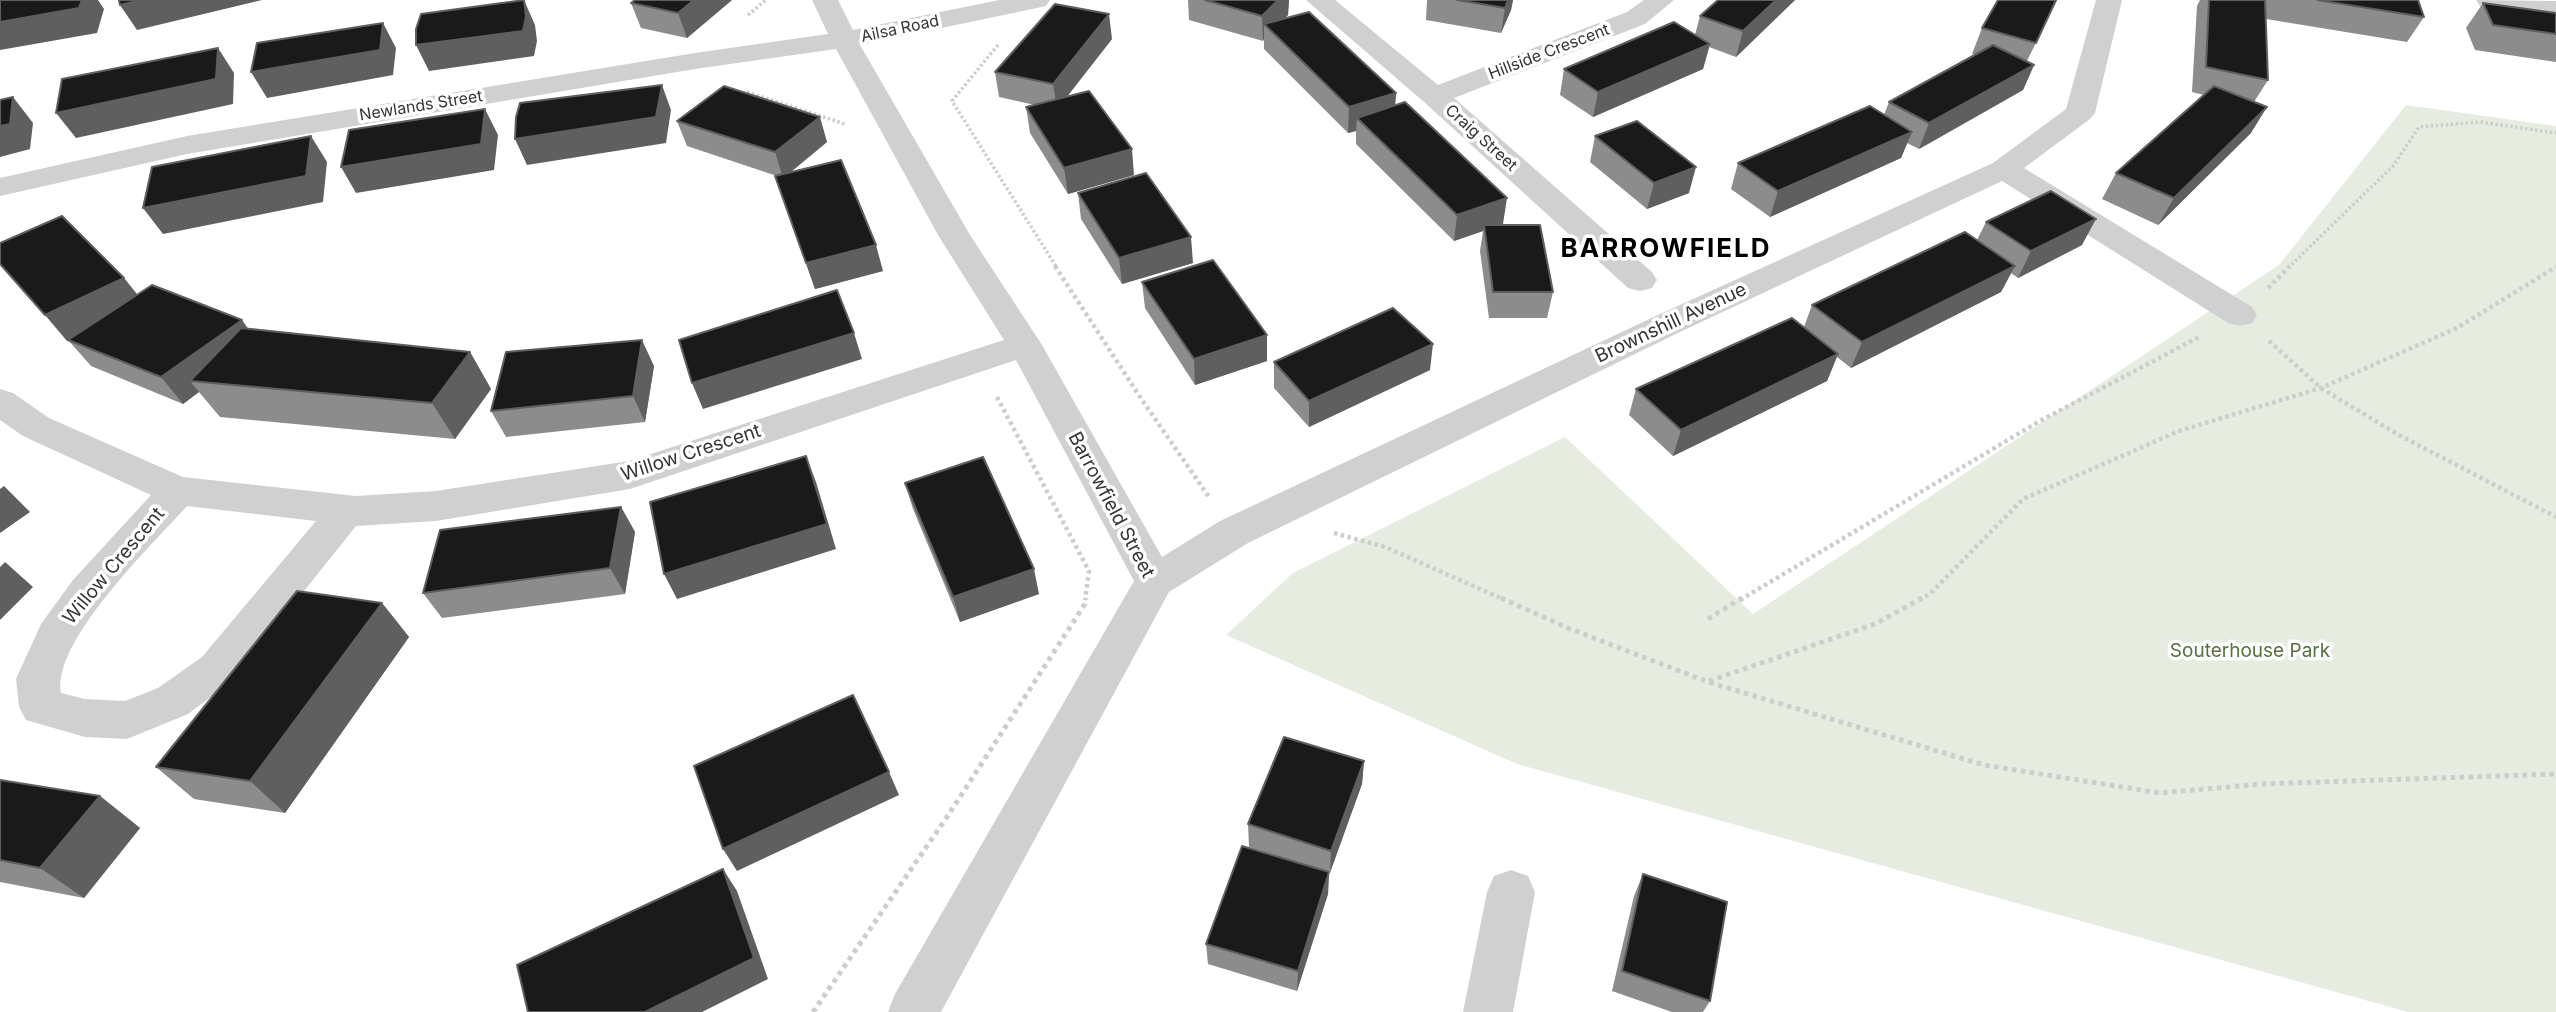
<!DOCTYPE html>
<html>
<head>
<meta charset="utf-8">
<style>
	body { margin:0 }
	canvas { display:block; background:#fff }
</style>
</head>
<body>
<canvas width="2556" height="1012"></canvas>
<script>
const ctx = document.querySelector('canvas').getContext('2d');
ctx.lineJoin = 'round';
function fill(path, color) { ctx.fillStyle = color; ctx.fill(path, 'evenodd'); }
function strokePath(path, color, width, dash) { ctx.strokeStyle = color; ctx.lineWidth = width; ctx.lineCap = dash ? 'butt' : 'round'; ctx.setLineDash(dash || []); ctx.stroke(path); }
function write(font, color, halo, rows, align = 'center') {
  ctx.font = font + ' Inter,sans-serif'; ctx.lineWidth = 7; ctx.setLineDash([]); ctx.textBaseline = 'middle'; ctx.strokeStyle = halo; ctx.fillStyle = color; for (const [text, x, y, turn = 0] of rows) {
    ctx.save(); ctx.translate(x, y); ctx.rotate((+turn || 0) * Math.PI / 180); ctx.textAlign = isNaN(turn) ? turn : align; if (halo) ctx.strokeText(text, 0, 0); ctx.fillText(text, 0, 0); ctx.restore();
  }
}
fill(new Path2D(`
	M2406,105L2556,126V1012H2408L1517,764L1226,635L1293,573L1565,437L1753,614L2279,265Z`), '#e6ecdf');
strokePath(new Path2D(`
	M748,15L766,0
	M998,45L952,101L1057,268
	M747,92L845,124
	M2288,268L2393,166L2419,127L2480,122L2556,133`), '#cdcdcd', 3.5, [2.5, 2.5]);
strokePath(new Path2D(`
	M1055,266L1142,400L1209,497
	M2268,288L2290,266
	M2269,341L2321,388L2397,434L2556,517
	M997,397L1089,571L1085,600
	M1334,533L1385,547L1505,600
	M1740,600L2038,422L2199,337
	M1919,600L1930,594L2023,499L2179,431L2321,388L2457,328L2556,267`), '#cdcdcd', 4.5, [3.5, 3.5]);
strokePath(new Path2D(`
	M1501,598L1568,628L1708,682L1984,765L2160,793L2261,784L2556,774
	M1708,619L1742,598
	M1709,681L1875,624L1922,598
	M813,1012L947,817L1085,604L1086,598`), '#cdcdcd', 5, [4.5, 4.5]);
fill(new Path2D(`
	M812,0H838L853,30L999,0H1050L1046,6L1037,8L860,45L970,235L1042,345L1162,557L1220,521L1658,315L1993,163L2066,109L2096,0H2122L2095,113L2090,119L2024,168L2252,307L2257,315L2252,323L2240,326L2228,323L2002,181L1682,331L1248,543L1169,592L941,1012H888L895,994L1134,581L1016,360L630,489L436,521L356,526L232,681L188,714L127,739L85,737L26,720L19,707L16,679L41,624L73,580L151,495L23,436L0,420V389L13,393L49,418L183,477L356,496L436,491L629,461L1004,340L938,235L836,49L695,69L187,154L0,196V178L187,136L695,53L828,34ZM187,506L316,521L202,657L158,688L125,701L85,699L61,693C52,641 152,545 187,506Z
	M1306,0H1335L1438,85L1627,12L1644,0H1674L1645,24L1454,98L1652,272L1657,280L1652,288L1640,291L1628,288L1424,102Z
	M2476,0L2556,1V17L2489,8L2480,6Z
	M1511,870L1528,876L1535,892L1513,1012H1463L1487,892L1494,876Z`), '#d0d0d0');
fill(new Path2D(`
	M732,0L687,38L641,28L631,3Z
	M1188,0H1289L1288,15L1285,18L1396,93L1395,106L1503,224L1501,225L1553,292L1547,318H1489L1480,251L1483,231L1454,241L1356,144V131L1348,133L1264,49V39L1263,41L1189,20Z
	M1427,0H1513L1511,10L1501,33L1426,20Z
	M1795,0L1736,57L1709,47L1703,69L1593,117L1560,95L1564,69L1695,35L1700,16Z
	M2057,0L2027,61L2034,65L2023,90L1919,149L1907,143L1901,158L1770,217L1731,189L1738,163L1884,115L1889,102L1975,54H1972L1982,28Z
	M2200,0H2418L2424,17L2407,42L2266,19L2268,80L2254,102L2251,133L2158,225L2102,199L2116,173L2204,95L2192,92L2197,6Z
	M2483,3L2556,13V62L2475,50L2466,28Z
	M1112,39L1067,97L1134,175L1068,194L1030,133L1026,107L1035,105L999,97L995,72Z
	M677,121L827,142L790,173L883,271L815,289L784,202L775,176H777L687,146Z
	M1595,136L1689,193L1647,209L1590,162Z
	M1078,193L1193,263L1122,284L1081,219Z
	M1986,222L2082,245L2018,278L2011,273L2001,292L1851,368L1837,357L1827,381L1673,456L1629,415L1636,389L1804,327L1812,305L1977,240Z
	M124,278L137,295L248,328L470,352L491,389L455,439L220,417L199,392L183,404L91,366L69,341H67Z
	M1142,282L1267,361L1195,385L1145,308Z
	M1274,362L1430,370L1309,427L1274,388Z
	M654,366L645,422L506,437L491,411Z
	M905,483L1039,594L960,622L913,509Z
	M621,507L635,532L625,594L442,618L423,593Z
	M382,603L409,637L285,813L194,799L156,767Z
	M1364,761L1362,784L1329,873L1328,894L1297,991L1208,964L1206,944L1290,860L1249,847L1248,824Z
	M0,780L100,796L140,828L84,898L0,882Z
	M1643,874L1710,1001L1703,1012H1672L1612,991L1634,896Z`), '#8c8c8c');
fill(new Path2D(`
	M82,0H98L104,9L97,33L0,50V22Z
	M141,0H262L137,30L120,5Z
	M524,0L535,25L537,41L534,56L429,71L416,45Z
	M694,0H732L687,38L678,13Z
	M1278,0H1289L1288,15L1272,32L1264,24V39L1263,41L1262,16Z
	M1508,0H1513L1511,10L1501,33L1505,8Z
	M1776,0H1795L1736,57L1743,31Z
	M1109,14L1112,39L1057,109L1053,84Z
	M383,23L396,48L393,75L267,98L251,72Z
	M1710,44L1703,69L1593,117L1598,92Z
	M218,48L234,73L233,104L76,138L56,113Z
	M2034,65L2023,90L1919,149L1929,123Z
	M662,85L671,110L666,143L527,165L515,139Z
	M1396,93L1394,119L1357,118L1356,131L1348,133L1349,107Z
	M13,97L33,123L30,149L0,157V126Z
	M2267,107L2251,133L2158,225L2174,198Z
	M485,109L498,135L494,170L356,193L341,167Z
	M820,117L827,142L783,178L775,152Z
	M1912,132L1901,158L1770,217L1778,191Z
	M311,136L327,162L323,202L163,234L143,208Z
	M1132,149L1134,175L1068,194L1064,168Z
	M1696,167L1689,193L1647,209L1654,183Z
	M1507,198L1503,224L1484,231V225L1483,231L1454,241L1457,215Z
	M2096,219L2082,245L2018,278L2031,251Z
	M1191,237L1193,263L1122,284L1119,258Z
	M876,245L883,271L815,289L806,263Z
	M2015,266L2001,292L1851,368L1862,342Z
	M124,278L145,304L67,341L45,315Z
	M242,320L261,347L190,381L199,392L183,404L161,377Z
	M854,333L862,359L703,409L692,383Z
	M1267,335V361L1195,385L1194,359Z
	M642,340L654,366L645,422L633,396Z
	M1433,344L1430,370L1309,427V401Z
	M470,352L491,389L455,439L432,403Z
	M1838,354L1827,381L1673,456L1681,430Z
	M806,456L816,482L836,549L677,599L664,574Z
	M4,486L30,512L0,533V489Z
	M621,507L635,532L625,594L610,568Z
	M5,562L33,587L0,620V567Z
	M1034,569L1039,594L960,622L953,597Z
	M382,603L409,637L285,813L250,781Z
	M1364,761L1362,784L1330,873L1331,851Z
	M889,772L899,795L737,871L723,849Z
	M100,796L140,828L84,898L40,868Z
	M723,869L737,891L768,979L702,1012H645Z
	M1329,872L1328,894L1297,991L1298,971Z`), '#5f5f5f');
const building = new Path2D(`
	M0,0H82L79,8L0,22Z
	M119,0H141L120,5Z
	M524,0L526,16L523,31L416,45V29L421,14Z
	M635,0H694L678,13L631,3Z
	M1205,0H1278L1262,16Z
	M1457,0H1508L1505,8Z
	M1718,0H1776L1743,31L1700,16Z
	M1998,0H2056L2036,43L1982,28Z
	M2209,0H2265L2268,80L2206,67Z
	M2317,0H2418L2424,17Z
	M2483,3L2556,13V34L2493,25Z
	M1055,4L1109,14L1053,84L995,72Z
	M1309,12L1396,93L1349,107L1264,24Z
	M1674,22L1710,44L1598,92L1564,69Z
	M383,23L380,50L251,72L257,43Z
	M1993,45L2034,65L1929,123L1889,102Z
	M218,48L216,79L56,113L62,79Z
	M662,85L656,117L515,139L516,117L520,103Z
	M724,86L820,117L775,152L677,121Z
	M2214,86L2267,107L2174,198L2116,173Z
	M1089,91L1132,149L1064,168L1026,107Z
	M13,97L10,124L0,126V100Z
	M1405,102L1507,198L1457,215L1357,118Z
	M1870,106L1912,132L1778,191L1738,163Z
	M485,109L481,144L341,167L349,130Z
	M1637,121L1696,167L1654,183L1595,136Z
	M311,136L306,176L143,208L152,167Z
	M841,160L876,245L806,263L775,176Z
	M1146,173L1191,237L1119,258L1078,193Z
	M2051,191L2096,219L2031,251L1986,222Z
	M62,216L124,278L45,315L0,264V243Z
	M1484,225H1540L1553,292H1493Z
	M1965,232L2015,266L1862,342L1812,305Z
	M1213,260L1267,335L1194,359L1142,282Z
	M152,285L242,320L161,377L68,340Z
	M837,290L854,333L692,383L679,340Z
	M1393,308L1433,344L1309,401L1274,362Z
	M1792,318L1838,354L1681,430L1636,389Z
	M241,328L470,352L432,403L190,381Z
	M642,340L633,396L491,411L506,352Z
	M806,456L827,524L664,574L650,502Z
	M983,457L1034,569L953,597L905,483Z
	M621,507L610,568L423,593L440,530Z
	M297,591L382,603L250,781L156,767Z
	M853,695L889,772L723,849L694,766Z
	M1284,737L1364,761L1331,851L1248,824Z
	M0,780L100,796L40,868L0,860Z
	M1242,846L1329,872L1298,971L1206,944Z
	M723,869L754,958L645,1012H528L517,965Z
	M1643,874L1727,902L1710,1001L1622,971Z`);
fill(building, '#1a1a1a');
strokePath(building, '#5f5f5f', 2);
write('16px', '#333', '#fff', [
	["Ailsa Road",900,29,-12],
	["Hillside Crescent",1549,52,-21],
	["Newlands Street",421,106,-9],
	["Craig Street",1481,138,42]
]);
write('19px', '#333', '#fff', [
	["Brownshill Avenue",1671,323,-25],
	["Willow Crescent",691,453,-18],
	["Barrowfield Street",1111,505,62],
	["Willow Crescent",114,566,-50]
]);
write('19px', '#56703f', '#fff', [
	["Souterhouse Park",2250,651]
]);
ctx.letterSpacing = '2px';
write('bold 26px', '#000', '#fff', [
	["BARROWFIELD",1666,249]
]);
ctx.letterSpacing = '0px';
</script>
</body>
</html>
